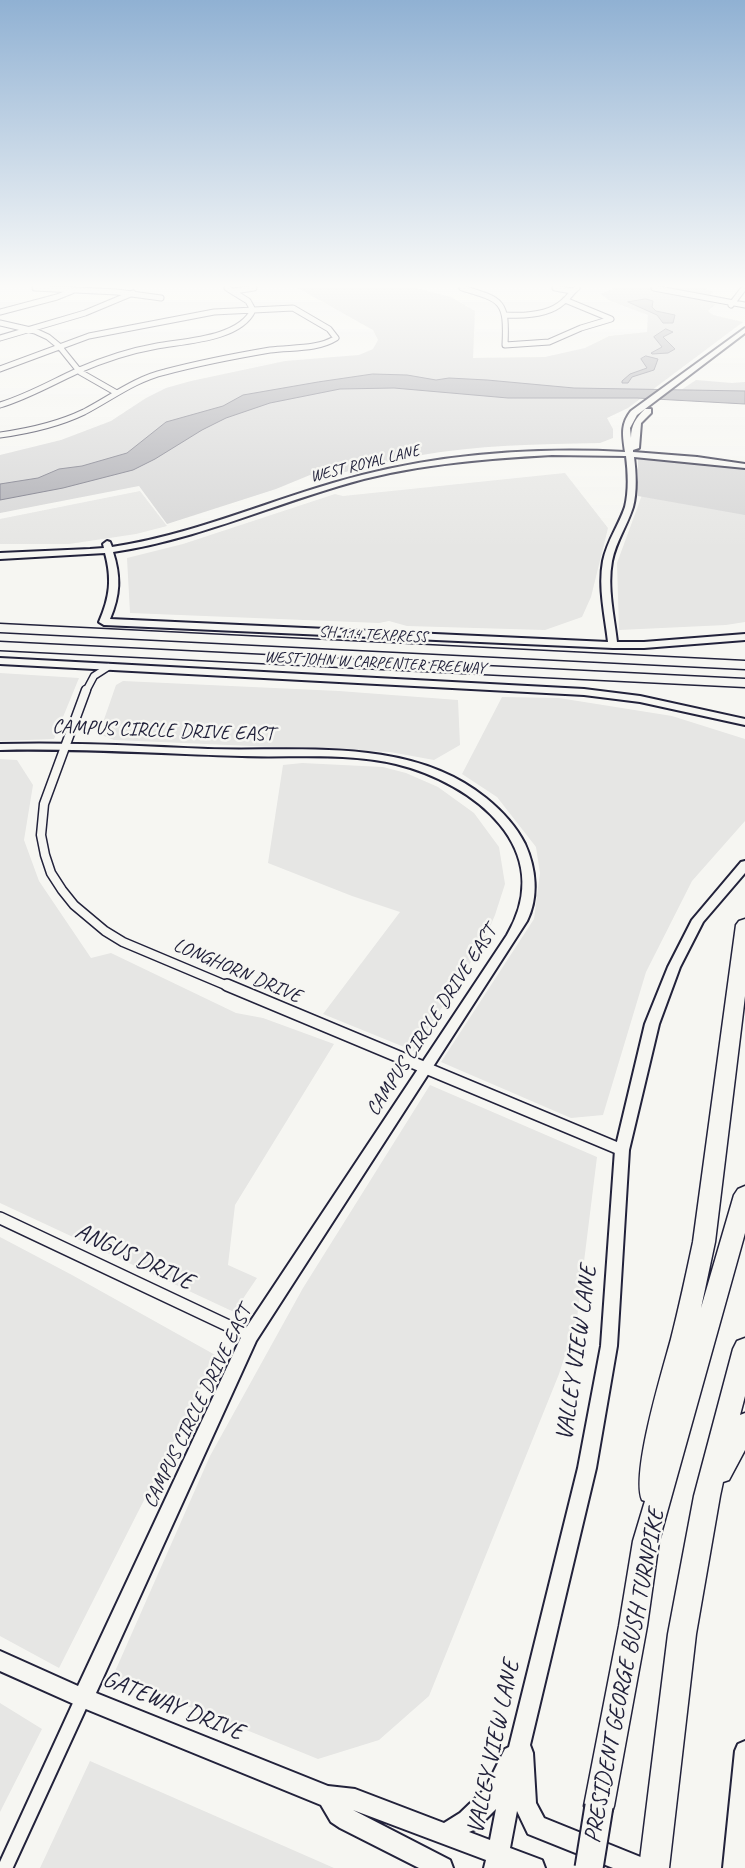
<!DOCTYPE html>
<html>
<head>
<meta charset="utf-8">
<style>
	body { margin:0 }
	canvas { display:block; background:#f6f6f2 }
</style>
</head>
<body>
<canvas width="745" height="1868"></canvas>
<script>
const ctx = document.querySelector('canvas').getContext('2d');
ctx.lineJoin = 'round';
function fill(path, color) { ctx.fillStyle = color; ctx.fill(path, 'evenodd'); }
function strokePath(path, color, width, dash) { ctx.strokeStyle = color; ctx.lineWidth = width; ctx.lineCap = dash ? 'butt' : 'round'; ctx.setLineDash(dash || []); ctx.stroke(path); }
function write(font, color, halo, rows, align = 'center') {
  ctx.font = font + ' Caveat,sans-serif'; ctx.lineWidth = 5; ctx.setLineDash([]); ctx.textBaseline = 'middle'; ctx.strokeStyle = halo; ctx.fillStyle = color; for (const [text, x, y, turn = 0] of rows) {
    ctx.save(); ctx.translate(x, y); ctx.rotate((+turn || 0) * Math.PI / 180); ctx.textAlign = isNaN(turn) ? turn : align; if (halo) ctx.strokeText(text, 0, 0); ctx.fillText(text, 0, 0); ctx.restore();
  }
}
fill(new Path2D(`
	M565,473L608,528L591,597L582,617L545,630L407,626L389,621L379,623L130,613L127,558L183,544L335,494L343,496Z
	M140,491L167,526L136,534L69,544H0V519Z
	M642,495L745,513V622L726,625L619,630L617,563Z
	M0,673L79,678L54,739L0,741Z
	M123,681L339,691L458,700L460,745L434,760L390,752L114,740L99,734L116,685Z
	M502,697L559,698L672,716L745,739V821L692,881L646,972L603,1115L571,1118L441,1062L534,919L540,873L536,847L497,797L462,774Z
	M0,759L17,760L33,785L24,840L39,881L91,958L111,953L236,1013L263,1018L334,1044L235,1205L228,1265L257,1278L234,1312L0,1203Z
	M302,763L383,767L406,773L438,787L474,813L499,847L505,884L495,915L483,943L414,1051L323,1014L400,912L352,896L268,863L283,765Z
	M430,1085L597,1157L577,1318L559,1374L429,1696L379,1740L318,1759L113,1676L210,1456L303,1288Z
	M0,1237L72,1275L217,1356L59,1668L0,1636Z
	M0,1703L42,1729L0,1812Z
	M90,1761L334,1868H40Z`), '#e6e6e4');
fill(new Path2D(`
	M298,288H415L451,297L475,311L473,358L545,357L585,348L609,336L647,332L648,315L610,301L601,294L614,288H705L713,292L705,300L716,304L708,311L713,315L743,322L628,408L607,418L613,429V438L600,443C538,444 477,445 416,456C384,462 353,470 322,478L310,475L276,489L167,524L139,486L0,513V455L61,440L111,421L146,398L166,388L191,381L285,361L359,355L373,349L378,340L373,330Z
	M696,380L732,383L745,382V393L681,390Z
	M642,457L745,469V515L638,496V459Z`), '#d7d7d7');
const water = new Path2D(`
	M646,299L653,301L652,307L656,311L675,315L673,323H663L657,315L628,302Z
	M666,329L673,332L663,337L675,349L668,353L652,354L651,353L662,347L654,337Z
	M646,356L658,359L654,370L632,377L628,383H622V381L630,374L647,368L641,359Z
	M373,374L407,375L436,380L449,378L487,380L574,388L745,391V404L637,398H508L394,388L340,389L270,403L226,418L202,430L155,459L133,470L63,488L0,500V484L38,478L59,469L82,466L127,453L166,422L223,406L243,395L318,382Z`);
fill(water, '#adadb3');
strokePath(water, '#757583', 1);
const streetFar4 = new Path2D(`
	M35,288L117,292L161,298
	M462,288C503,300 507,301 505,345L549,342L581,328L611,319L565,300
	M555,288L572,291
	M654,288L745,305
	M234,291L254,288
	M731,305L744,288
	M0,312L57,297L72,291
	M506,315C524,316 549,315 563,302C569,298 571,292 577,288
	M0,323L35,331L48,337L59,346L80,372L115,392
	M0,338L85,313L133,293
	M0,369L89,336L214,312L293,308L329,329L336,338C317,350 291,347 270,350C235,356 199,363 165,372C135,379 111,398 84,412C57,425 29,431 0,435
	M0,405C27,397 51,383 77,371C102,360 129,351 157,346C185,341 240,339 253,310L248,301L227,288`);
const streetFar3 = new Path2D(`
	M86,691L94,676L108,667`);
const streetFar2 = new Path2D(`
	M86,690L44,804L41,835L45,855L51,873L62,890L74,905L105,931L123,942L230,987`);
const streetFar1 = new Path2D(`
	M227,985L622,1150
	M0,1218L250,1336`);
const street = new Path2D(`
	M5,1868L83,1698`);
const secondary = new Path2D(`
	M745,328V333L637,415L630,428L631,438C631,425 636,418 645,409H651V413L641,423L639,448L633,450V452L697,457L745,464V468L634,457C636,472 637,492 633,507C627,526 616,541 612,561C607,587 614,616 617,642H644L745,634V640L644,648H613L104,625L99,622C110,597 112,579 105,553L0,559V553L90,549L104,548L103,544L107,541L110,542L112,547C191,535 258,505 333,483C427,455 528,447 625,452C623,436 620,425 631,411ZM552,455L626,456C628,472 629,491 625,507C619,525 607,541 603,561C598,587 605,616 608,642L110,619C120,595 121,577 113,552C193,540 262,509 339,486C408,465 480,459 552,455Z
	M0,658L584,689L640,696L745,719V725L640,702L584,695L0,664Z
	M0,744C70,742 139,746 208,749C300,752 410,736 486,798C502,811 516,826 525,844C536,868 539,897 527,921L256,1341L96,1693L328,1786L355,1789L444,1823L460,1813L485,1789L505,1749L509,1747L578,1468L601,1346L615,1150L645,1024L668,967L692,920L741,862L745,861V873L703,922L680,967L659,1024L629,1150L617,1346L596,1468L530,1745L533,1753L536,1803L544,1818L648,1860L651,1868H613L528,1834L517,1811L510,1848L542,1860L545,1868H484L486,1860L353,1810L450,1860L453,1868H419L340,1828L331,1822L321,1805L76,1705L0,1671V1651L78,1686L244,1331L507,935C558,849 474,783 396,764C346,752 292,758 242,756C161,754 81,748 0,750ZM496,1809L490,1840L469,1832L476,1829Z
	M745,1741V1868H723L735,1751L738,1744Z`);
const highway = new Path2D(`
	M0,624L745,661V669L0,632Z
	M0,642L745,679V687L0,650Z
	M745,919V996L715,1242L701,1308L734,1195L738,1189L745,1186V1233L659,1541L647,1626L614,1806L610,1817L599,1821L588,1817L584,1806L619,1626L633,1541L645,1501L642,1500C631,1473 662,1372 671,1339C679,1307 686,1275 693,1242L736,925L739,921Z
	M745,1338V1396L740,1415L745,1413V1450L729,1480L723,1482L720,1496L696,1634L669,1868H639L668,1634L694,1496L733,1349L737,1341Z`);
strokePath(streetFar4, '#22223b', 7);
strokePath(streetFar3, '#22223b', 9);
strokePath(streetFar2, '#22223b', 11);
strokePath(streetFar1, '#22223b', 14);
strokePath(street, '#22223b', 18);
strokePath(secondary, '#22223b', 4);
strokePath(highway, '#22223b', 3);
strokePath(streetFar4, '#f6f6f2', 5);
strokePath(streetFar3, '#f6f6f2', 6);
strokePath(streetFar2, '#f6f6f2', 8);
strokePath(streetFar1, '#f6f6f2', 11);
strokePath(street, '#f6f6f2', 14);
fill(secondary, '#f6f6f2');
fill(highway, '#f6f6f2');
const highwayBridge = new Path2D(`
	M589,1868L599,1806`);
strokePath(highwayBridge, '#22223b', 31, []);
strokePath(highwayBridge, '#f6f6f2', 27);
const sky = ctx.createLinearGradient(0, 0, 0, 549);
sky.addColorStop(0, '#90b1d3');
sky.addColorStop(0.52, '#fbfbf9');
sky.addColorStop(1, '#fbfbf900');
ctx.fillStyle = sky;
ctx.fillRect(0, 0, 745, 549);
write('16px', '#22223b', '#f6f6f2', [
	["WEST ROYAL LANE",365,464,-14],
	["SH 114 TEXPRESS",373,635,3],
	["WEST JOHN W CARPENTER FREEWAY",375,663,3]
]);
write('20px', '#22223b', '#f6f6f2', [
	["CAMPUS CIRCLE DRIVE EAST",163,731,2],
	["LONGHORN DRIVE",237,971,23],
	["CAMPUS CIRCLE DRIVE EAST",432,1021,-57],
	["CAMPUS CIRCLE DRIVE EAST",198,1407,-64]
]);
write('24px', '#22223b', '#f6f6f2', [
	["ANGUS DRIVE",134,1257,25],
	["VALLEY VIEW LANE",577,1353,-82],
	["PRESIDENT GEORGE BUSH TURNPIKE",625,1676,-79],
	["GATEWAY DRIVE",173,1706,22],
	["VALLEY VIEW LANE",494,1747,-78]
]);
</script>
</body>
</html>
